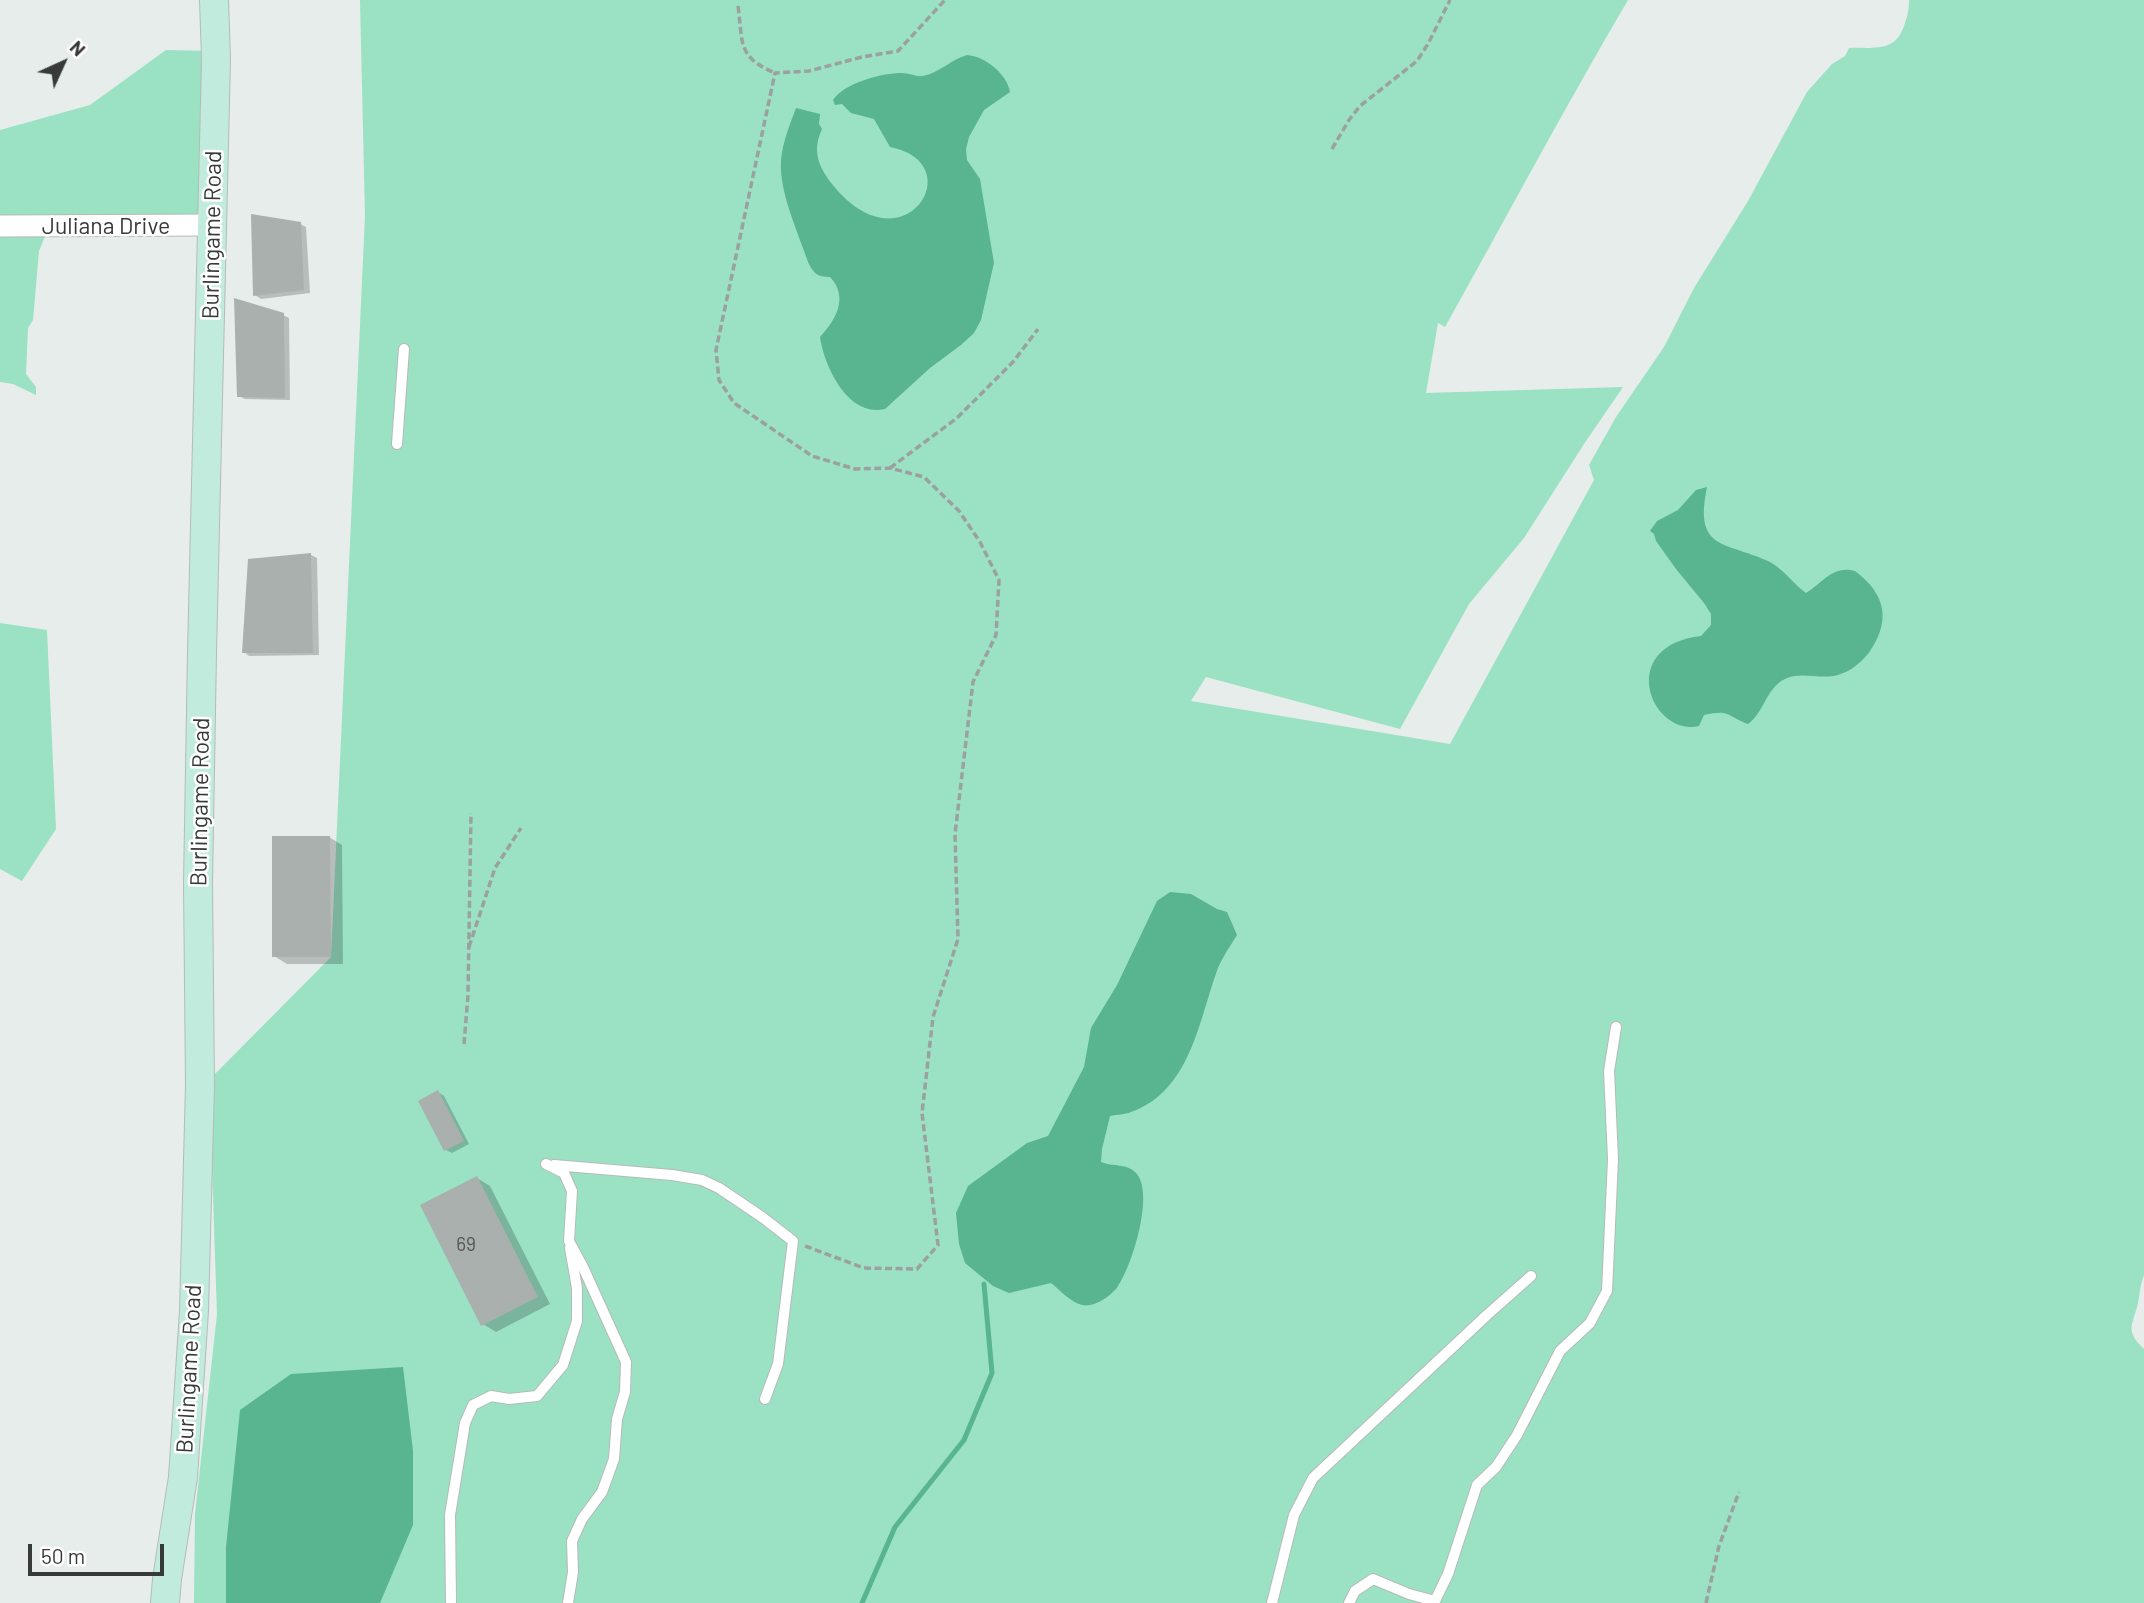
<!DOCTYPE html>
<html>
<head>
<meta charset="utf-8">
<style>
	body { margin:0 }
	#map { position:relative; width:2144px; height:1603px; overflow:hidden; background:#e6edea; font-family:Barlow,sans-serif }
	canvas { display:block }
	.north { position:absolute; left:28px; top:28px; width:70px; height:70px; -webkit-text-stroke:5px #fff; paint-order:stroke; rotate:45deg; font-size:19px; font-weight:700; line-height:28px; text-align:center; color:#373a38 }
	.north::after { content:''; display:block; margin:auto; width:24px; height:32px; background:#373a38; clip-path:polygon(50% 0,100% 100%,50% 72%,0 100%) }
	.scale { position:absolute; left:28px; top:1544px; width:136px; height:32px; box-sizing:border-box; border:4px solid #373a38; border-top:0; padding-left:9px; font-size:21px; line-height:24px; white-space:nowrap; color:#373a38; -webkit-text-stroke:5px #fff; paint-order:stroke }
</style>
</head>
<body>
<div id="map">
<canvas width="2144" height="1603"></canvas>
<div class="north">N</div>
<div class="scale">50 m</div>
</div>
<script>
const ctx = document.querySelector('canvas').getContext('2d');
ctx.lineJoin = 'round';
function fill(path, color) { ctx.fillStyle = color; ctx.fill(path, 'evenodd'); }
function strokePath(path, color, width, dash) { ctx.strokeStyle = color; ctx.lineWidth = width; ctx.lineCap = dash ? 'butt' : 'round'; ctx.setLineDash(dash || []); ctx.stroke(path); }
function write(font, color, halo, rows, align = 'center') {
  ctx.font = font + ' Barlow,sans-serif'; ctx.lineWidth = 5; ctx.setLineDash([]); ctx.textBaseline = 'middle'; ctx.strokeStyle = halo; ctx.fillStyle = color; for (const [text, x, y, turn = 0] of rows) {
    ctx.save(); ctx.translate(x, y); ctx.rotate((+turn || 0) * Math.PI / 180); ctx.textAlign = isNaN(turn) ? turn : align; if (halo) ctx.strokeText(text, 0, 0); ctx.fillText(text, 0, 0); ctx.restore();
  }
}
fill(new Path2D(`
	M360,0H1628C1565,107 1506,218 1445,327L1438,323L1426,393L1623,387L1584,444L1524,538L1469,604L1400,729L1206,677L1191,701L1450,744L1594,480L1589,465L1616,417L1664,347L1694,288L1748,201L1807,92L1832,64L1845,56L1849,48C1876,47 1896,53 1905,23C1908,15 1909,8 1909,0H2144V1275C2140,1285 2140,1293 2138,1303C2133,1325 2124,1330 2144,1349V1603H194L195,1514L217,1314L209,1080L331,957L365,216Z
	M166,50L215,51L214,223L50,224L39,251L33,320L28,328L26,374L36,387V395L13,384L0,382V130L90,105Z
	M0,623L47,630L56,829L22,881L0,869Z`), '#9ae2c3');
fill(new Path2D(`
	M967,55C985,56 1007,74 1010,92L984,110L969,137L966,149L967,160L980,179L994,263L981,320L974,333L961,345L930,368L885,409C848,418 824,366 820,337C836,320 849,297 830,277C817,277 813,273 808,262C798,232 779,192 781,161C782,144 790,124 796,108L820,114L819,124L822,129C812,150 818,166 832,184C903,273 973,163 890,147L874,119L851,113L842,104L835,105L833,100C844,83 882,73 902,73C909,73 916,77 923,76C939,73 952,59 967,55Z
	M1707,487C1694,550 1723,541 1768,561C1783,568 1793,584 1806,593C1823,583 1832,565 1855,571C1887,595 1891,622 1868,654C1859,664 1851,671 1838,675C1821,680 1800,671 1785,679C1766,688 1764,713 1748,724C1726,716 1731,709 1704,715L1699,726C1651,737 1615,646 1701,636L1711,625V614L1704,603L1676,569L1656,541L1654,534L1650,531L1657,521L1678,510L1696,490Z
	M1170,892L1191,894L1217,909L1227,912L1237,935C1231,945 1223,956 1218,968C1199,1019 1191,1091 1131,1112C1125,1115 1117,1114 1110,1116L1102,1149L1101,1162C1113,1167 1127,1163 1136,1173C1155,1193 1132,1266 1118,1286C1112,1296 1093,1308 1082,1305C1070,1302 1060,1290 1051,1283L1009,1293L993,1286L965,1263L959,1244L956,1213L968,1186L1027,1143L1048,1136L1084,1067L1091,1028L1117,985L1157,901Z
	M403,1367L413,1451V1525L380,1603H226V1547L240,1410L291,1374Z`), '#59b490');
fill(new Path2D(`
	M300,224L306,227L310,293L261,299L255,295Z
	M283,315L289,318L290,400L245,399L239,396Z
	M311,555L317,558L319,655L249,656L244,652Z
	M329,837L342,845L343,964H287L274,956Z
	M438,1092L444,1096L469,1144L452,1153L446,1150Z
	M477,1178L490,1186L550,1304L496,1332L483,1324Z`), '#0003');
strokePath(new Path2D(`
	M862,1603L895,1527L964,1440L992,1373L984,1284`), '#59b490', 5);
fill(new Path2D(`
	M251,214L301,222L304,290L253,296Z
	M234,298L284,313L285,398L237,397Z
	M311,553L313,653H242L248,559Z
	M272,836H330L331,957H272Z
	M438,1090L464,1141L444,1151L418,1101Z
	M477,1176L538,1297L481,1326L420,1205Z`), '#a9b0ad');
const lane = new Path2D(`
	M397,444L404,349
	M546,1164L564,1173L572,1191L569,1241L583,1267L626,1362L625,1392L617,1419L614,1459L602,1492L582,1519L572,1541L573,1572L568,1603
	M554,1165L672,1175L702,1180L719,1188L762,1217L793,1241L778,1364L765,1399
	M451,1603L450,1515L465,1423L473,1405L491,1396L509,1399L537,1396L563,1365L577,1321V1288L570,1248
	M1272,1603L1294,1515L1313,1478L1487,1315L1531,1276
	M1349,1603L1355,1591L1373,1579L1409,1594L1435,1601L1448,1574L1477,1485L1496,1467L1517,1435L1560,1351L1590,1323L1607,1291L1613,1159L1609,1071L1616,1027`);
const street = new Path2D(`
	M0,226L212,225`);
const secondary = new Path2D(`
	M165,1603L167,1579L183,1477L194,1311L200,1085L198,883L202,653L216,59L214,0`);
strokePath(lane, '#b5bbb8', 12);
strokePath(street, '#b5bbb8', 23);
strokePath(secondary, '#b5bbb8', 30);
strokePath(new Path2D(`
	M738,6C743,43 737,57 775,73
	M1332,149L1349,120L1360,106L1417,61L1428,44L1450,0
	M890,468L957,418L1013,362L1038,329
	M469,947L495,868L521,828
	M464,1044L468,995L471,813
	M805,1246L864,1268L917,1269L938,1245L922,1113L933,1017L958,939L955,834L973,682L996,635L999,580L980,542L959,511L924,477L890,468L855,469L812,456L734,403L719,380L716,350L775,73L809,71L862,57L898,51L945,0
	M1706,1603L1719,1546L1739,1492`), '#9ba19e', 3.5, [7, 3.5]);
strokePath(lane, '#fff', 10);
strokePath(street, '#fff', 21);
strokePath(secondary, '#c1ebdd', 28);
write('19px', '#545855', null, [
	["69",466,1245]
]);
write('23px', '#373a38', '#fff', [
	["Juliana Drive",106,226],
	["Burlingame Road",212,235,-89],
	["Burlingame Road",200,802,-89],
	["Burlingame Road",189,1369,-87]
]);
</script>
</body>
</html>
